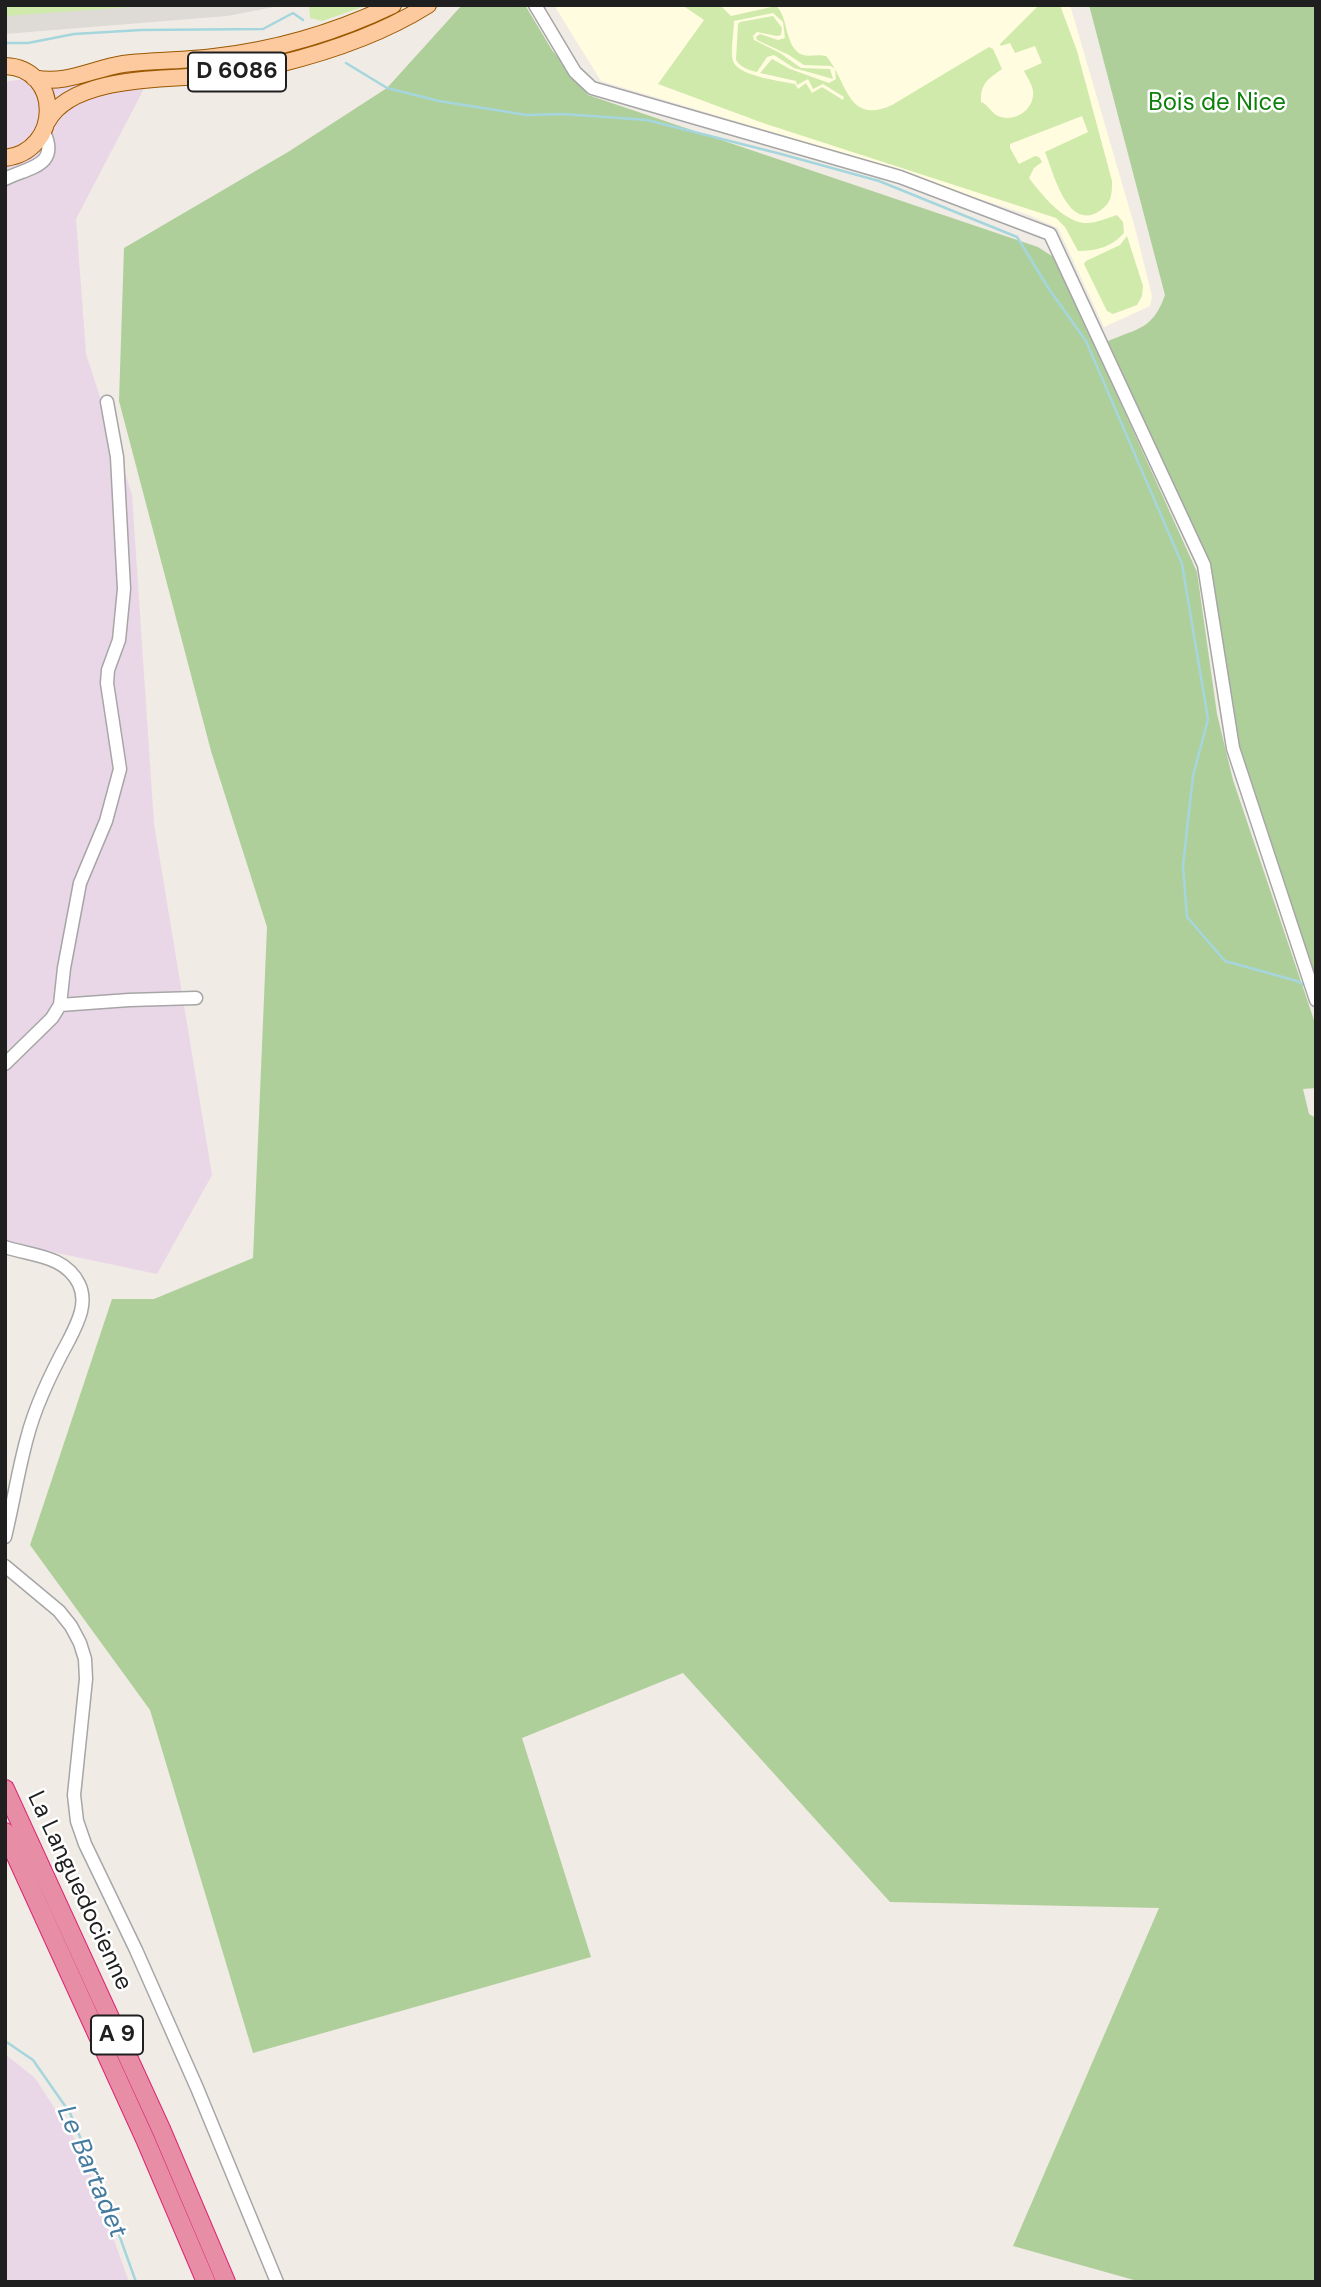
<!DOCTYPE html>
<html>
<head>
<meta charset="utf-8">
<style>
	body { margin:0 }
	#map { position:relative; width:1321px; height:2287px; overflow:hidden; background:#f0ebe5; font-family:"DM Sans",sans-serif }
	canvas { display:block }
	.frame { position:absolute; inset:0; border:7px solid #1f1f1f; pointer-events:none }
</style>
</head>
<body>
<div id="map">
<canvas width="1321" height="2287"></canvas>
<div class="frame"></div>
</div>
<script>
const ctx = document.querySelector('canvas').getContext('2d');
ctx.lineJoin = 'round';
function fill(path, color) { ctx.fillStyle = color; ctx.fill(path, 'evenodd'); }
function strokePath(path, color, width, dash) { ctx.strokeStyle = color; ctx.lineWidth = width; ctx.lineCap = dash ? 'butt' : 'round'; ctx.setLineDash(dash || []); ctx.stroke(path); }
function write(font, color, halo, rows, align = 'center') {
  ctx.font = font + ' "DM Sans",sans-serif'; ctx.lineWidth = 5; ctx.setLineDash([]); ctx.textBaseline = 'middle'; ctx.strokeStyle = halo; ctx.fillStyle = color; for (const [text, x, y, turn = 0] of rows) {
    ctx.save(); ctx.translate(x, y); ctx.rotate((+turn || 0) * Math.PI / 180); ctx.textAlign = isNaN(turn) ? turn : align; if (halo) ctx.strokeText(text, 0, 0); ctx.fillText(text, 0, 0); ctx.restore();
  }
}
fill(new Path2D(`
	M161,56L76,219L86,354L132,495L154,824L212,1175L157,1274L5,1242V82Z
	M5,2054L35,2078L82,2150L129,2282H5Z`), '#e9d7e7');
fill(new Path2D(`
	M554,5H1070L1135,228L1152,296L1150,306L1104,327L1058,228L1029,215L796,139L601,81Z`), '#fffcdf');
fill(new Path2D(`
	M5,5H285L227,16L5,34Z`), '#dedbd7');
fill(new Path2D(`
	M5,5H159L5,16Z
	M309,5H368L322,21L310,18Z
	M682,5H720L731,16L776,6C789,17 784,48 803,55C810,57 818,54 826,56C847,80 847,126 892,105L989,47L993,49L1002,69C988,79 980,84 981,102C989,105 990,112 998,116C1014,123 1035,110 1033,91C1032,84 1027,77 1024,71L1042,63L1035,46L1015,53L1010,43L1001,46L1000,44L1039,5H1060L1077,51L1112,181C1112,194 1112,202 1101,210C1068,234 1054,174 1045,152L1088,132L1082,116L1010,144V148L1019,164L1035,156L1039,157L1042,162L1034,168L1029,178C1042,195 1062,220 1084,223C1095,224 1107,218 1117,215L1123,222L1124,233C1112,247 1096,251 1078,251L1065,227L1056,218L763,123L658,84L704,20ZM773,13L783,22L785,38L778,40L760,34L756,37L757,40L789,55L804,65L831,66L835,69L836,79L829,83L790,69L772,59L760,73L796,81L797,85L808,79L813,89L823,84L844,97L843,100L822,87L812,93L806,83L798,89L795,84C780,81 738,76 733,61C730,50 734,33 734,21Z
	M773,16L782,28L781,35L777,36L757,32L753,36L754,40L780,53L801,68L830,69L833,79L794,68L774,55L767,57L757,72C749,70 741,68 736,60L738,24L740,22Z
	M1127,236L1143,286L1142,296L1137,305L1113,314L1107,311L1084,264L1086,261L1120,245Z`), '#d0eaab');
fill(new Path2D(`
	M462,5H525L552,50L588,95L1038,247L1055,258L1197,572L1217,714L1233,780L1316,1026V1088L1303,1089L1309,1114L1316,1118V2282H1141L1013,2246L1159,1908L890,1902L683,1673L522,1738L591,1957L253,2053L150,1710L30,1545L112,1299H154L253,1258L267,927L211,751L119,401L124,248L288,152L387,88Z
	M1089,5H1316V988L1241,762L1210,563L1179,502L1108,341C1139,328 1153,329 1165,295Z`), '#afcf9a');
strokePath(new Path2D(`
	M5,43H28L74,34L141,30L263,29L293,13L303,20
	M346,63L387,88L439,101L527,115L563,114L647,120L781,154L879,181L1017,237L1049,289L1086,341L1182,564L1208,719L1193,776L1183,866L1187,917L1225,961L1297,981L1307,987
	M5,2041L33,2060L70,2113L108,2204L136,2282`), '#a5d6dd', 2.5);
const minor = new Path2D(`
	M535,5L575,72L592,88L900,177L1050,234L1204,565L1233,748L1316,1000
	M5,179C29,167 60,166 44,132
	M60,1005L129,1000L196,998
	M5,1064L52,1018L60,1005L64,968L80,883L106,821L120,769L107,683L108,670L119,640L124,589L117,457L107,402
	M5,1247C32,1256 65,1255 79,1284C88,1303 78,1322 69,1340C52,1371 36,1403 27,1438C18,1471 13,1504 5,1537
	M5,1566L59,1611L71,1626L80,1643L85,1659L86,1679L74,1795L77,1821L85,1844L136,1950L197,2088L277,2282`);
const major = new Path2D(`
	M5,66C62,68 62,151 5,158
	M34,78C66,85 92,69 123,64C153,60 184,61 214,57C275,50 337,32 393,5
	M47,122C72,74 170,80 216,75C237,73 259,69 279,64C332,51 382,34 428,5`);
const highway = new Path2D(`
	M5,1789L161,2129L226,2282
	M5,1832L145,2139L206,2282`);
strokePath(minor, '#a6a6a6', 15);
strokePath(major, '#9a5800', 18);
strokePath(highway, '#dc2475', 20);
strokePath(minor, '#fff', 12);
strokePath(major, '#fcca9e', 16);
strokePath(highway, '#e78da6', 18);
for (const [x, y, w] of [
	[237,72,98],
	[117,2035,52]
]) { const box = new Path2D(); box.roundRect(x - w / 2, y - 19.5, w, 39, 5); ctx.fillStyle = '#fff'; ctx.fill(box); strokePath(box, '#1f1f1f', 2); }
write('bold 23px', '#1f1f1f', null, [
	["D 6086",237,72],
	["A 9",117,2035]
]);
write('24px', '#0d7f0b', '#fff', [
	["Bois de Nice",1217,104]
]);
write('24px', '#1f1f1f', '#fff', [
	["La Languedocienne",79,1891,65]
]);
write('italic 26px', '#457b9f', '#fff', [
	["Le Bartadet",91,2172,67]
]);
</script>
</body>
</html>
